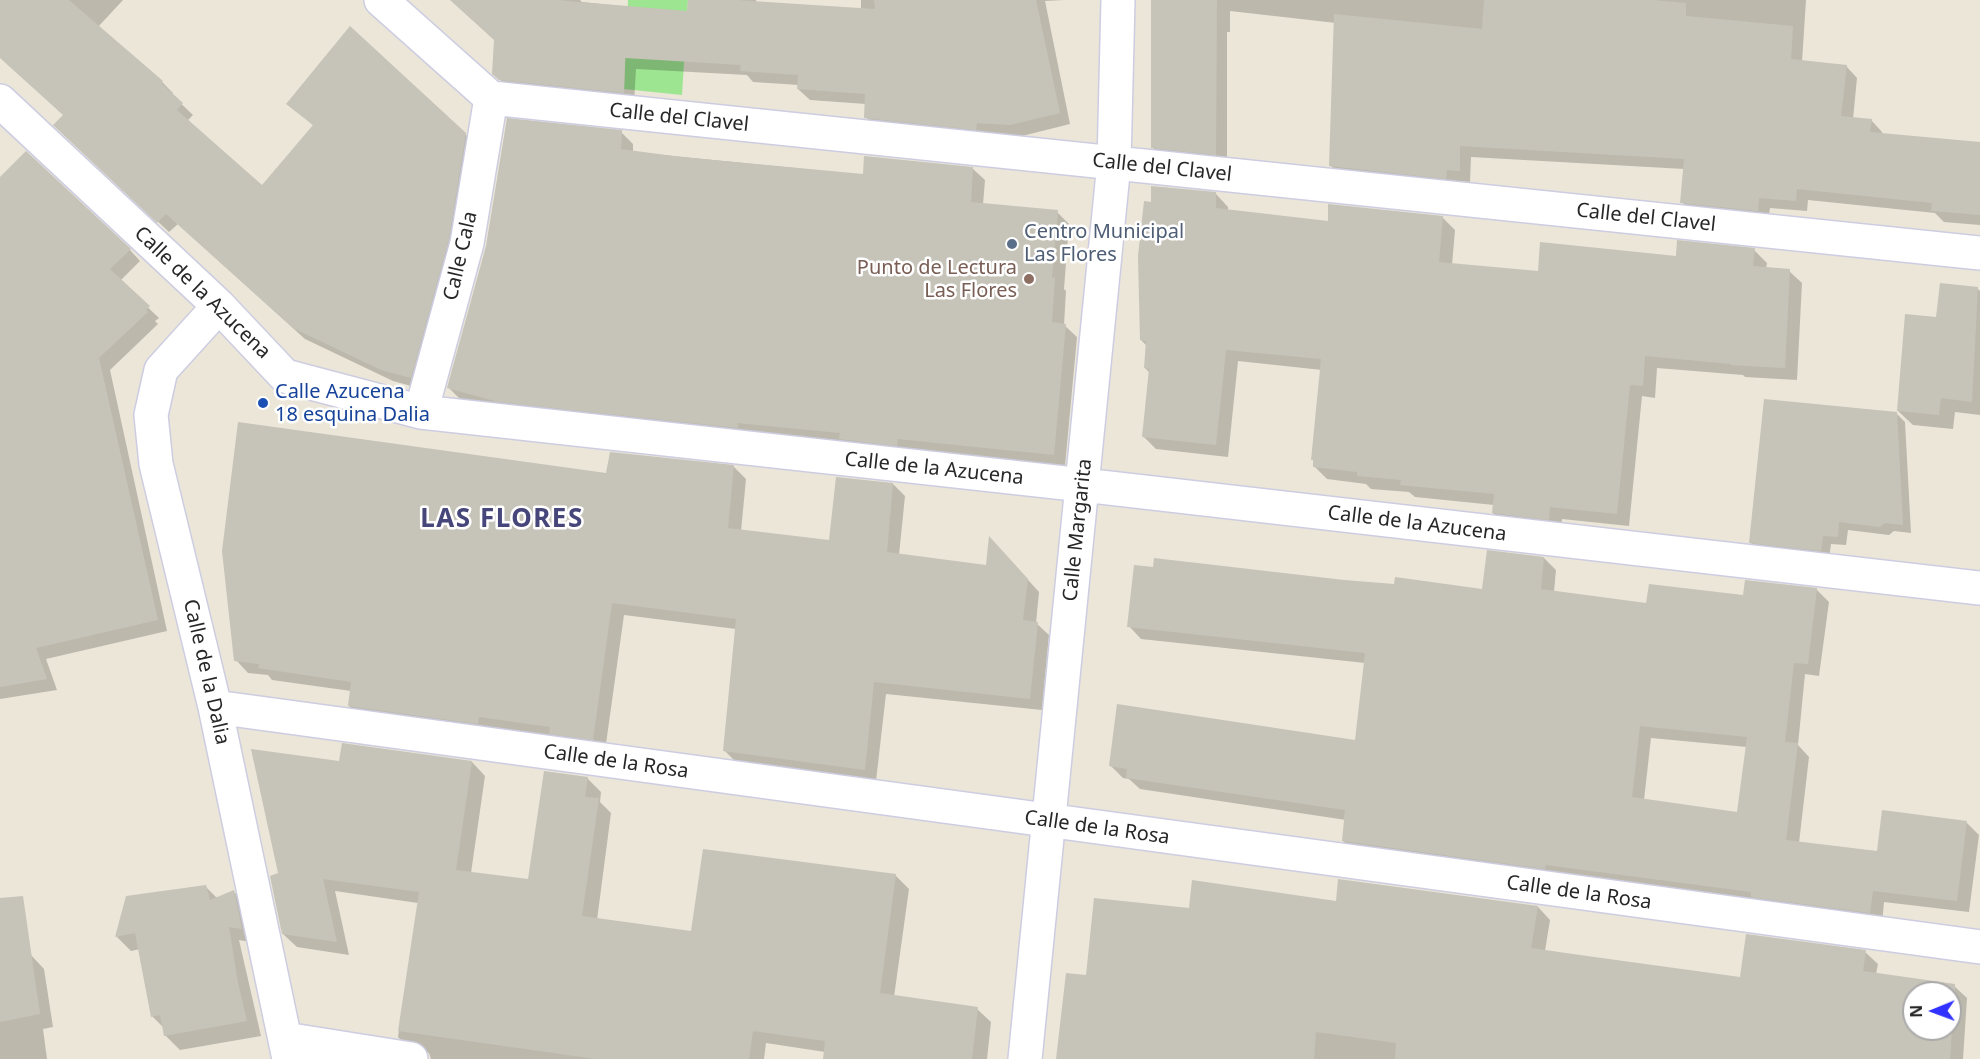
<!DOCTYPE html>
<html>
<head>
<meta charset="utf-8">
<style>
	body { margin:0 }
	#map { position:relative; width:1980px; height:1059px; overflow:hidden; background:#ebe6d8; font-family:"Noto Sans",sans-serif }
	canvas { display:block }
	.north { position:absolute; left:1902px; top:981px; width:60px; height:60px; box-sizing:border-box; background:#fff; border:2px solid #a9a9a9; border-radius:50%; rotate:269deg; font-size:16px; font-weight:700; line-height:24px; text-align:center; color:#272727 }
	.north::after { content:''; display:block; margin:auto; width:21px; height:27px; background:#3132ff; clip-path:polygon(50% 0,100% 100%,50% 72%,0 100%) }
</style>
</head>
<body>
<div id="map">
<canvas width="1980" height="1059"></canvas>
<div class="north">N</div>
</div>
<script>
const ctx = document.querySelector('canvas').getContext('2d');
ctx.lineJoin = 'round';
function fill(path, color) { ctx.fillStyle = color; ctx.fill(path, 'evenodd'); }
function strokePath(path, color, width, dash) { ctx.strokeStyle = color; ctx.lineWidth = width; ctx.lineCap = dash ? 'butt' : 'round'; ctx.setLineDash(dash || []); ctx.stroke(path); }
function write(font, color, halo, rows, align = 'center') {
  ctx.font = font + ' "Noto Sans",sans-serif'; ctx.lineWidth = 5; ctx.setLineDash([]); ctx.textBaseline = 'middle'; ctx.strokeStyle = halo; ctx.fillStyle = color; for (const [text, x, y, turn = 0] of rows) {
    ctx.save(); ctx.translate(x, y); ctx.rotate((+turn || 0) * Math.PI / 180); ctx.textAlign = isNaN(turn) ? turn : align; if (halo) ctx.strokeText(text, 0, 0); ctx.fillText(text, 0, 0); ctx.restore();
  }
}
fill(new Path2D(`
	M628,0H688L682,95L624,89Z`), '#9ee591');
fill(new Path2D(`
	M0,0H123L98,27L162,82L173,93L172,95L193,115L187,121L262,187L314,126L288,103L465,134L477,145L422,389L393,381L305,339L178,224L169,232L66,135L64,115L0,56Z
	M464,0H580L582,2L688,13L689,0H756V3L861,10V0H1064L1045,1L1070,124L1022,136L877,129L866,117V104L810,100L798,89L799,85L753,82L747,75L636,69L634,103L506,85L494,74L496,40Z
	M1152,0H1806L1802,62L1846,66L1857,78L1853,119L1871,120L1882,132V135L1980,144V225L1944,222L1935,213L1808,200L1807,211L1770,208L1768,221L1693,214L1682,202L1684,169L1471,157L1470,182L1458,181L1457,189L1342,177L1331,166L1336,23L1230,11V32H1227V165L1163,158L1152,147Z
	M621,132L633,144V152L865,175L973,169L985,180L983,205L1057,212L1069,224L1064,289L1066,291L1064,325L1077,337L1065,466L511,413L461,400L449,388Z
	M0,179L130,250L140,261L120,281L159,318L155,321L158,324L110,370L167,631L46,659L57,690L0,699Z
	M1216,194L1228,207V211L1329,223L1442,217L1455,230L1452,265L1539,273L1754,250L1767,263L1766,269L1789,271L1802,283L1797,380L1745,377L1743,375L1657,368L1655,398L1642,396L1629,526L1562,519L1561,531L1506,525L1493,513L1494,505L1415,497L1409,492L1371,489L1366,484L1327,479L1314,466L1322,370L1238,361L1228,457L1156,449L1143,436L1150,373L1145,368L1147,346L1141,340Z
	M1977,288L1980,291V415L1955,412L1953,429L1913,425L1898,411L1938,318Z
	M1896,413L1905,422L1911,533L1894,531L1889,535L1848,530L1846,545L1831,544L1829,559L1759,551L1750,542Z
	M734,467L746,479L741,531L831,542L893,484L905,496L899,555L987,567L1001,550L1039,592L1036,623L1049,635L1042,710L886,694L876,781L736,762L724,750L736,629L624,615L605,751L361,718L349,706L351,691L272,680L268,675L248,673L236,660L607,474Z
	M1544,558L1556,570L1554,592L1647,605L1817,590L1829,602L1819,676L1805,674L1798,745L1809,757L1799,843L1878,852L1967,823L1979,835L1969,912L1884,902L1882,924L1356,853L1343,841L1346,820L1140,789L1129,779L1123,778L1110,765L1356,741L1365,663L1141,639L1129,626L1344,581L1483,591ZM1651,738L1747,747L1739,813L1644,800Z
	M472,762L485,776L471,873L529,881L587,778L601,792L600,802L611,813L597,920L692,933L895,875L909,889L894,997L977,1009L991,1022L987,1059H824L825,1052L766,1043L764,1059H431L429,1053L412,1051L398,1037L418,903L335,891L349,955L297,947L283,934L280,874L341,763Z
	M206,887L218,899L234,892L249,907L256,943L239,940L261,1036L180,1050L165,1035L164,1028L152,1016L140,949L131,951L117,937L127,897Z
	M1337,902L1538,907L1550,920L1545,951L1742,978L1865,952L1878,964L1876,974L1954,986L1967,998L1963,1059H1058L1088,977L1190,909ZM1914,993H1950V1029H1914Z
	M31,955L44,969L53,1027L43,1029L47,1059H0V960Z`), '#0003');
fill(new Path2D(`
	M0,0H69L163,81L161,83L183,103L177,110L262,185L313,125L286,104L350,26L466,133L449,239L411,378L381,370L293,328L166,214L157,223L53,125L63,115L0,58Z
	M450,0H556L687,11L688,0H736L875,9L874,0H1036L1060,113L1010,125L977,123L976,130L864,118L865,94L797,89L798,75L740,71L741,65L625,58L624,93L499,80L492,74L494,40Z
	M1151,0H1217L1216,155L1151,148Z
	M1484,0H1652L1686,3V16L1793,26L1791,59L1847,65L1841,116L1872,119L1870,132L1980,142V215L1931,211L1932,203L1797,189L1796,201L1759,198L1758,211L1680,203L1684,159L1460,146V171L1447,170L1446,179L1329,166L1334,14L1482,29Z
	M507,118L622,130L621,149L681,157L863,174L864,156L973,167L971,202L1058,210L1052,278L1055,277L1052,322L1066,324L1054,455L898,439L897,446L839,439L840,433L738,423V428L498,402L447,388L486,246Z
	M26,151L131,249L110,269L150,306L146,310L148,312L99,358L158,620L36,648L47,679L0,687V177Z
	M1151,186L1216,192V208L1328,221V204L1443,216L1439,262L1538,271L1540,242L1676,256L1677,240L1755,248L1753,266L1790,269L1785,368L1730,365L1731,364L1645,356L1643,386L1630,385L1617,514L1550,507L1549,520L1492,513L1494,494L1400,485L1401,480L1357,476V472L1313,467V460H1311L1321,359L1226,350L1216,445L1142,437L1149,369L1144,368L1146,341L1140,340L1138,256L1144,201L1151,202Z
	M1940,283L1978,287L1972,402L1941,398L1939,415L1897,411L1905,314L1936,317Z
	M1764,399L1897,412L1903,525L1885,523L1880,527L1839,522L1838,537L1823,536L1821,551L1749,543Z
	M238,422L606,473L610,452L734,465L728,528L829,540L836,477L893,483L887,552L986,565L989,536L1028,579L1023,620L1038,622L1030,699L874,682L865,770L723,751L736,619L612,603L593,740L549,734L550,727L479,717L478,724L348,706L351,682L258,668L259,664L234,661L222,551Z
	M1487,550L1544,557L1541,589L1646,603L1649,584L1743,595L1745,580L1817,588L1808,664L1794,663L1785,742L1798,743L1786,840L1877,851L1882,810L1967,821L1957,901L1873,891L1870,913L1751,897V892L1546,865L1545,869L1342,841L1345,810L1126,778L1127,769L1109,766L1117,704L1355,740L1365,653L1127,627L1134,565L1153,567L1154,558L1344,580L1394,584L1395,577L1482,589ZM1640,726L1747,737L1737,812L1632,797Z
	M342,743L472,761L456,870L528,879L544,771L588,777L585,797L599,798L582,916L691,931L703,849L896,874L880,993L978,1007L972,1059H823L825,1041L753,1031L749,1059H596L398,1031L419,892L323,879L337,942L282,934L270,876L278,873L251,749L339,761Z
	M1338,879L1538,906L1531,948L1587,956L1740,977L1746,934L1866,950L1863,971L1955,984L1950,1059H1395L1396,1043L1316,1032L1314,1059H1056L1066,973L1086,975L1094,898L1189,908L1192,880L1336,901ZM1914,993H1950V1029H1914Z
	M206,885L210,900L234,890L242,929L229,927L238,983L247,1021L164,1036L160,1015L151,1017L135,933L115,937L126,896Z
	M23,896L40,1014L0,1022V898Z`), '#c6c3b8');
const minor = new Path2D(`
	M381,0L491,98L1980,253
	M0,101L219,306L285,376L421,412L1083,485L1980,588
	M219,306L161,370L151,415L156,464L215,707L289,1059
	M421,412L467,243L491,98
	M215,707L1980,947
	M285,1039L411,1059
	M1025,1059L1114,163L1118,0`);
strokePath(minor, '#cdcde2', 36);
strokePath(minor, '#fff', 33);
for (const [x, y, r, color] of [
	[1012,244,6,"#5c6f8a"],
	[1029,279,6,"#8d6e63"],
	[263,403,6,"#1a4fb4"]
]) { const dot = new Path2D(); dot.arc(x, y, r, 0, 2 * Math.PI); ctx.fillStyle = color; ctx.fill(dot); strokePath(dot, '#fff', 2); }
write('20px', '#272727', '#fff', [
	["Calle del Clavel",679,118,6],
	["Calle del Clavel",1162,168,6],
	["Calle del Clavel",1646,218,6],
	["Calle Cala",461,256,-77],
	["Calle de la Azucena",202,293,44],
	["Calle de la Azucena",934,469,6],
	["Calle de la Azucena",1417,524,7],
	["Calle Margarita",1078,530,-84],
	["Calle de la Dalia",206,672,77],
	["Calle de la Rosa",616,762,8],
	["Calle de la Rosa",1097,828,8],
	["Calle de la Rosa",1579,893,8]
]);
write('20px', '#4e5e75', '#fff', [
	["Centro Municipal",1024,232],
	["Las Flores",1024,255]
], 'left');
write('20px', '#785e54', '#fff', [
	["Punto de Lectura",1017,268],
	["Las Flores",1017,291]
], 'right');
write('20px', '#164399', '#fff', [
	["Calle Azucena",275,392],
	["18 esquina Dalia",275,415]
], 'left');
ctx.letterSpacing = '1.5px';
write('bold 26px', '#46467a', '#fff', [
	["LAS FLORES",502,520]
]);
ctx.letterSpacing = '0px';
</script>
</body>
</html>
